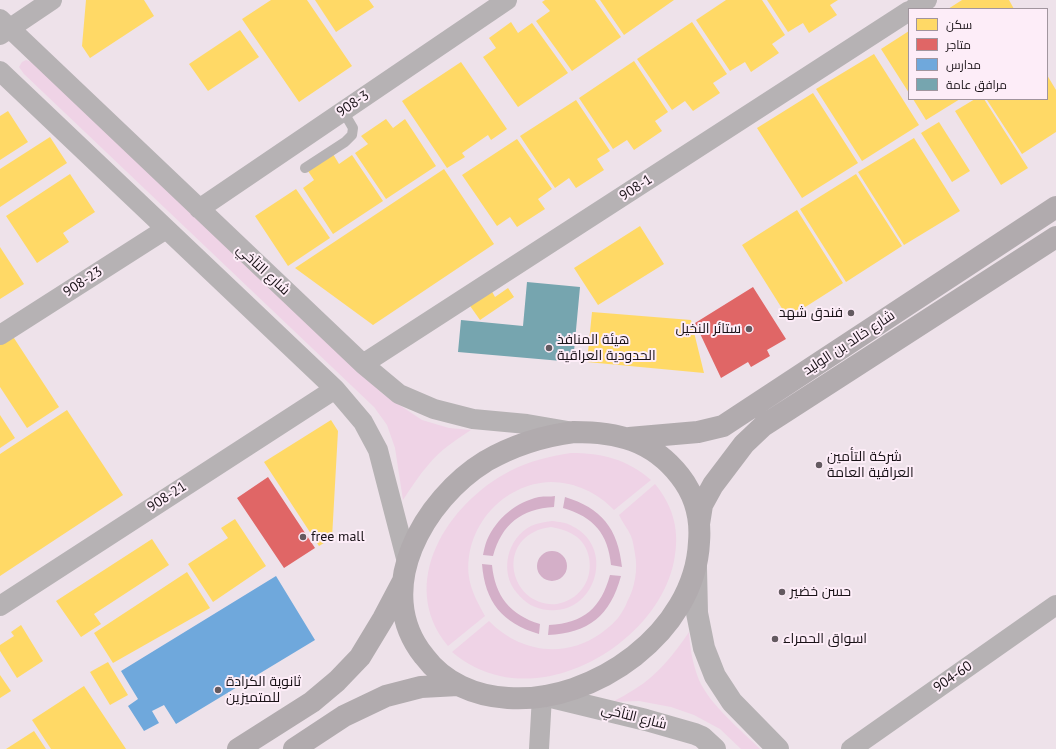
<!DOCTYPE html>
<html>
<head>
<meta charset="utf-8">
<style>
	body { margin:0 }
	#map { position:relative; width:1056px; height:749px; overflow:hidden; background:#eee2ea; font-family:"PT Sans",Cairo,sans-serif }
	canvas { display:block }
	.legend { position:absolute; left:908px; top:8px; width:140px; height:92px; box-sizing:border-box; background:#fdedf8; border:1px solid #a1959e; margin:0; padding:5px 7px; list-style:none; font-size:12px; color:#181116 }
	.legend li { display:flex; align-items:center; gap:8px; height:20px }
	.legend b { width:20px; border:1px solid #a1959e }
</style>
</head>
<body>
<div id="map">
<canvas width="1056" height="749"></canvas>
<ul class="legend">
<li><b style="height:11px;background:#ffd966"></b>سكن</li>
<li><b style="height:11px;background:#e06666"></b>متاجر</li>
<li><b style="height:11px;background:#6fa8dc"></b>مدارس</li>
<li><b style="height:11px;background:#76a5af"></b>مرافق عامة</li>
</ul>
</div>
<script>
const ctx = document.querySelector('canvas').getContext('2d');
ctx.lineJoin = 'round';
function fill(path, color) { ctx.fillStyle = color; ctx.fill(path, 'evenodd'); }
function strokePath(path, color, width, dash) { ctx.strokeStyle = color; ctx.lineWidth = width; ctx.lineCap = dash ? 'butt' : 'round'; ctx.setLineDash(dash || []); ctx.stroke(path); }
function write(font, color, halo, rows, align = 'center') {
  ctx.font = font + ' "PT Sans",Cairo,sans-serif'; ctx.lineWidth = 4; ctx.setLineDash([]); ctx.textBaseline = 'middle'; ctx.strokeStyle = halo; ctx.fillStyle = color; for (const [text, x, y, turn = 0] of rows) {
    ctx.save(); ctx.translate(x, y); ctx.rotate((+turn || 0) * Math.PI / 180); ctx.textAlign = isNaN(turn) ? turn : align; if (halo) ctx.strokeText(text, 0, 0); ctx.fillText(text, 0, 0); ctx.restore();
  }
}
fill(new Path2D(`
	M26,60L32,62L383,394L422,420L449,428L471,430C456,440 440,450 429,464C419,475 411,488 403,500L395,448L387,425L374,407L24,74L19,67L22,62Z
	M571,453C602,453 627,459 651,480L614,510C598,493 575,482 551,482C503,483 463,528 469,577C471,591 478,603 485,616L448,646C396,583 448,503 510,471C529,461 550,456 571,453Z
	M655,484C674,507 680,532 674,561C660,632 572,692 500,676C482,672 466,664 452,652L489,621C519,652 564,659 600,634C608,628 617,621 622,612C624,609 626,605 627,602C635,588 638,569 635,554C634,548 633,541 631,536C628,529 622,522 619,515Z
	M552,521C559,522 566,522 572,526C616,547 596,615 548,610C535,609 525,603 517,593C499,573 507,538 531,526C538,523 545,522 552,521ZM551,527C561,529 569,531 577,537C592,549 594,574 582,589C576,597 567,602 557,604C515,608 496,551 534,532C539,529 545,528 551,527Z
	M689,632C690,649 693,665 699,680C710,705 741,730 760,749H741L720,729L694,715L671,707L639,701L612,702C620,698 627,694 635,689C658,675 674,654 689,632Z`), '#efd3e6');
fill(new Path2D(`
	M555,496L554,507C521,509 502,524 493,556L483,555C484,550 485,545 487,540C497,518 516,502 539,497C545,496 550,497 555,496Z
	M565,497C601,508 618,528 622,567L611,565C608,534 594,517 563,508Z
	M537 566a15 15 0 1 1 30 0a15 15 0 1 1-30 0Z
	M482,564L492,565C495,596 510,615 540,624L539,634C502,623 485,602 482,564Z
	M610,575L621,576C610,616 589,633 548,635L549,625C584,623 601,608 610,575Z`), '#d4afc8');
fill(new Path2D(`
	M86,0H144L154,16L90,58L82,46Z
	M271,0H307L352,66L299,102L242,19Z
	M315,0H369L374,7L336,32Z
	M545,0H595L621,37L572,71L536,21L550,11L542,2Z
	M600,0H674L624,35Z
	M726,0H762L785,35L772,44L779,53L751,72L745,62L730,71L696,20Z
	M767,0H838L830,5L837,15L809,33L803,23L788,32Z
	M962,0H1009L1014,9H948Z
	M511,22L518,33L532,23L568,73L518,107L483,57L496,48L489,38Z
	M692,22L727,74L713,83L720,93L693,111L685,101L672,110L637,59Z
	M240,30L259,57L208,91L189,64Z
	M909,31V93L881,49Z
	M874,54L919,125L862,161L816,89Z
	M634,61L668,112L655,121L662,131L634,150L627,140L613,149L579,98Z
	M461,62L507,129L491,140L488,135L462,153L465,157L447,168L402,101Z
	M1047,75L1056,90V132L1022,154L987,100L989,99H1047Z
	M813,93L858,163L802,198L757,128Z
	M913,99H960L926,120Z
	M975,99H984L1028,168L1001,185L955,111Z
	M576,100L610,151L597,159L604,170L576,188L569,178L555,188L520,136Z
	M8,111L28,142L0,160V116Z
	M386,119L393,128L405,119L436,166L386,199L355,153L368,144L361,136Z
	M939,122L970,171L952,182L921,133Z
	M50,137L67,163L0,207V169Z
	M914,138L960,211L904,245L858,172Z
	M517,139L552,189L538,199L545,209L517,227L510,217L497,226L462,175Z
	M333,154L339,164L352,155L383,201L333,234L303,188L314,180L308,171Z
	M444,169L494,244L373,325L295,268Z
	M70,174L95,212L63,233L69,242L37,263L6,216Z
	M856,174L902,246L846,282L800,209Z
	M296,189L330,238L288,266L255,216Z
	M797,210L843,283L788,318L742,245Z
	M640,226L664,264L598,305L574,268Z
	M0,247L24,284L0,299Z
	M490,288L495,297L508,288L514,297L480,320L468,303Z
	M592,312L691,320L704,373L587,362Z
	M12,335L59,407L27,428L0,387V343Z
	M67,410L123,495L0,576V454Z
	M0,415L15,438L0,448Z
	M331,420L338,431L332,538L319,546L264,462Z
	M235,519L266,566L213,602L188,564L228,538L221,528Z
	M152,539L169,565L94,614L101,624L81,637L56,601Z
	M187,572L210,608L113,663L94,633Z
	M21,625L43,661L17,678L0,651V645L14,636L11,632Z
	M108,662L128,695L110,705L90,672Z
	M0,675L11,691L0,698Z
	M84,686L126,749H51L32,720Z
	M34,731L46,749H6Z`), '#ffd966');
fill(new Path2D(`
	M753,287L786,339L767,350L770,356L751,367L748,362L721,378L695,323Z
	M268,477L315,548L284,568L237,498Z`), '#e06666');
fill(new Path2D(`
	M276,576L315,640L176,724L164,705L152,711L159,723L144,731L128,706L138,699L121,671Z`), '#6fa8dc');
fill(new Path2D(`
	M527,282L580,287L573,362L458,352L461,320L523,326Z`), '#76a5af');
strokePath(new Path2D(`
	M305,168L345,142L352,135L353,128L343,111`), '#b6b2b4', 10);
strokePath(new Path2D(`
	M913,9L927,0
	M0,19L363,364L399,394L434,409L473,419L527,424L568,431
	M0,35L52,0
	M0,71L335,389L363,422L378,450L407,562
	M199,209L507,0
	M0,335L166,229
	M363,364L909,11
	M0,606L335,389
	M539,749L542,696
	M851,749L1056,605`), '#b6b2b4', 20);
strokePath(new Path2D(`
	M696,568L697,613L704,648L715,676L732,702L778,749
	M547,696L646,720L695,734L702,737L715,749`), '#b6b2b4', 22);
strokePath(new Path2D(`
	M574,432C617,432 652,440 680,476C695,495 701,519 699,542C695,632 594,704 508,698C475,696 444,683 424,656C371,590 424,499 486,461C514,445 543,436 574,432Z
	M629,438L698,432L723,426L1056,207
	M699,524L702,505L713,485L744,444L763,426L1056,237
	M238,749L312,702L337,681L360,657L383,619L402,583
	M294,749L344,716L386,696L421,687L458,685`), '#b1abae', 22);
for (const [x, y, r, color] of [
	[851,313,4,"#635a60"],
	[749,329,4,"#635a60"],
	[549,348,4,"#635a60"],
	[819,465,4,"#635a60"],
	[303,537,4,"#635a60"],
	[782,592,4,"#635a60"],
	[775,639,4,"#635a60"],
	[218,690,4,"#635a60"]
]) { const dot = new Path2D(); dot.arc(x, y, r, 0, 2 * Math.PI); ctx.fillStyle = color; ctx.fill(dot); strokePath(dot, '#fdedf8', 1.5); }
write('14px', '#181116', '#fdedf8', [
	["908-3",353,104,-34],
	["908-1",636,188,-33],
	["شارع التآخي",263,270,43],
	["908-23",83,282,-33],
	["شارع خالد بن الوليد",849,343,-33],
	["908-21",167,497,-33],
	["904-60",953,677,-35],
	["شارع التآخي",634,717,14]
]);
write('14px', '#181116', '#fdedf8', [
	["فندق شهد",843,313,"right"],
	["ستائر النخيل",741,329,"right"],
	["هيئة المنافذ",557,340],
	["الحدودية العراقية",557,356],
	["شركة التأمين",827,457],
	["العراقية العامة",827,473],
	["free mall",311,537],
	["حسن خضير",790,592],
	["اسواق الحمراء",783,639],
	["ثانوية الكرادة",226,682],
	["للمتميزين",226,698]
], 'left');
</script>
</body>
</html>
